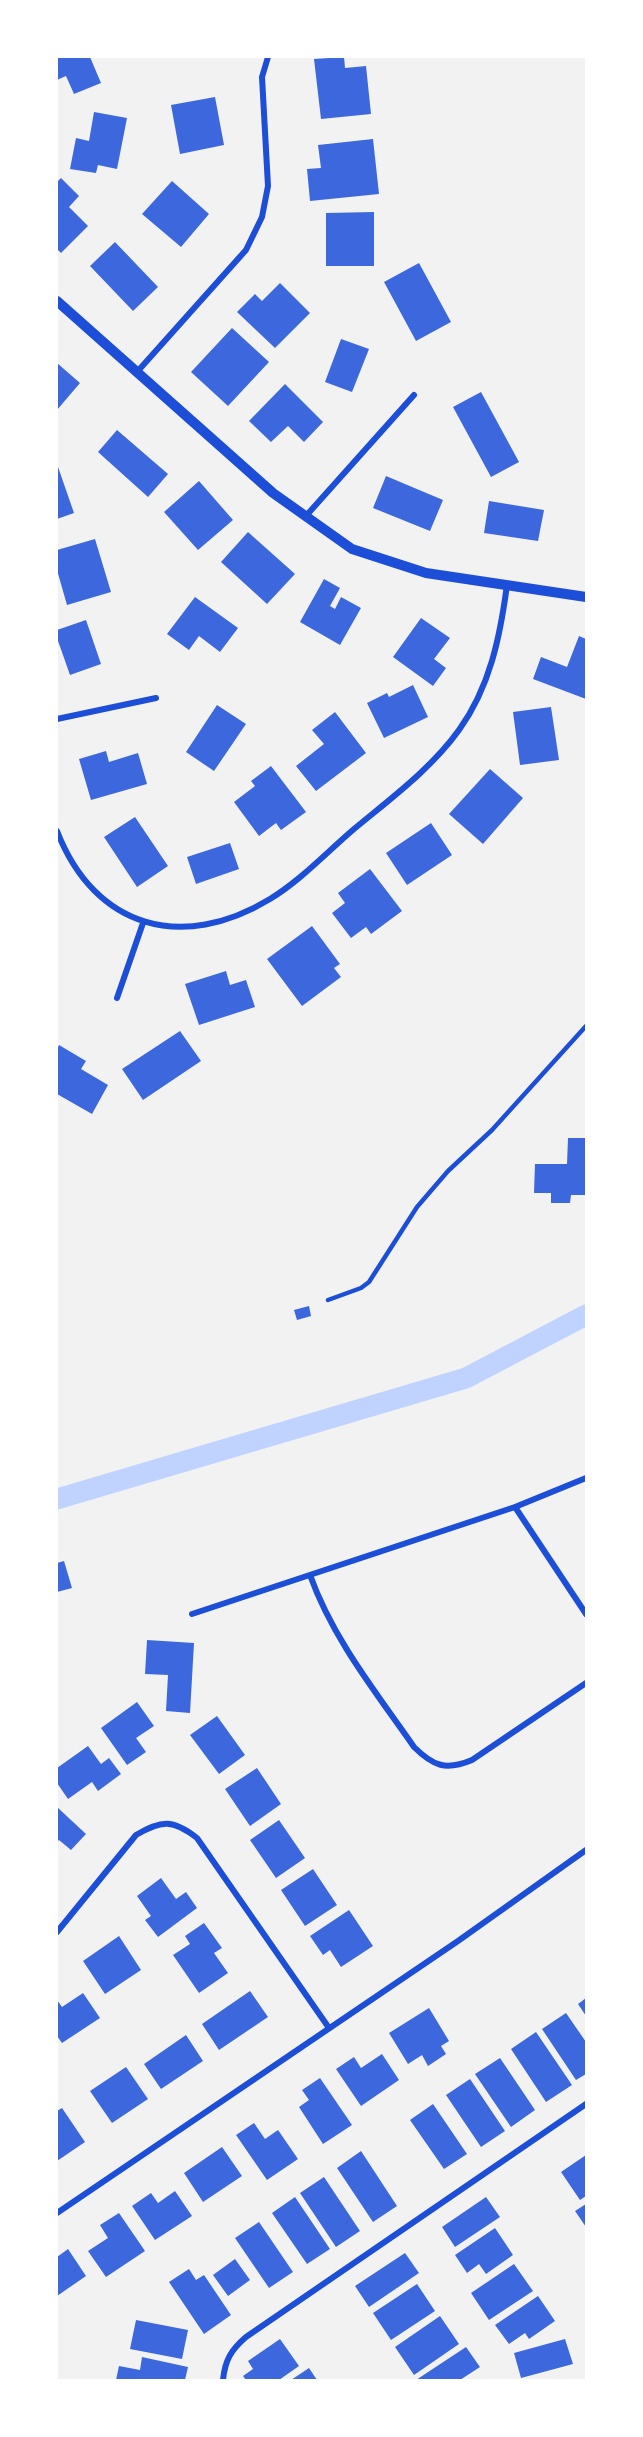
<!DOCTYPE html>
<html>
<head>
<meta charset="utf-8">
<style>
	body { margin:0 }
	#map { position:relative; width:643px; height:2437px; overflow:hidden; background:#f2f2f2; font-family:"Alegreya Sans",sans-serif }
	canvas { display:block }
	.frame { position:absolute; inset:0; border:58px solid #fff; pointer-events:none }
</style>
</head>
<body>
<div id="map">
<canvas width="643" height="2437"></canvas>
<div class="frame"></div>
</div>
<script>
const ctx = document.querySelector('canvas').getContext('2d');
ctx.lineJoin = 'round';
function strokePath(path, color, width, dash) { ctx.strokeStyle = color; ctx.lineWidth = width; ctx.lineCap = dash ? 'butt' : 'round'; ctx.setLineDash(dash || []); ctx.stroke(path); }
function fill(path, color) { ctx.fillStyle = color; ctx.fill(path, 'evenodd'); }
strokePath(new Path2D(`
	M57,1499L466,1378L586,1315`), '#bfd3fe', 21);
fill(new Path2D(`
	M57,57H90L101,83L74,94L66,76L57,80Z
	M344,57L345,68L366,66L371,114L321,119L314,59Z
	M215,97L224,145L180,154L171,105Z
	M94,112L127,118L117,169L98,165L96,173L70,169L76,138L89,141Z
	M373,139L379,194L310,201L307,169L321,168L318,145Z
	M61,178L79,196L69,207L88,226L61,253L57,249V182Z
	M172,181L209,214L181,247L142,214Z
	M374,212V266H326V213Z
	M115,242L158,287L133,311L90,266Z
	M419,263L451,322L416,341L384,282Z
	M280,283L310,313L275,348L237,312L255,294L262,301Z
	M232,328L269,362L228,406L191,372Z
	M341,339L369,349L352,392L325,382Z
	M57,363L80,383L57,410Z
	M285,384L323,422L304,442L288,426L271,442L249,421Z
	M481,392L519,462L491,477L453,407Z
	M117,430L168,474L148,497L98,452Z
	M57,464L74,513L57,519Z
	M386,476L443,500L430,531L373,508Z
	M199,481L233,520L198,550L164,512Z
	M489,501L544,510L538,541L484,533Z
	M248,532L295,574L267,604L221,562Z
	M95,539L111,592L67,605L57,570V550Z
	M324,579L340,588L330,606L335,609L341,597L361,608L340,645L300,622Z
	M195,597L238,628L220,652L199,636L189,650L167,634Z
	M421,618L450,638L434,659L446,668L433,686L393,657Z
	M86,620L101,664L70,675L57,638V630Z
	M579,636L586,639V699L533,679L541,657L567,667Z
	M413,685L428,717L384,738L367,703L387,693L389,697Z
	M217,705L246,724L214,771L186,752Z
	M551,707L559,760L520,765L513,712Z
	M335,712L366,753L316,791L296,766L324,744L312,730Z
	M106,751L109,762L138,753L147,784L91,800L79,759Z
	M271,766L306,812L281,830L276,823L259,836L234,802L255,786L251,781Z
	M490,769L523,798L483,844L449,814Z
	M135,817L168,866L137,887L104,837Z
	M431,823L452,855L407,885L386,853Z
	M230,843L239,869L196,884L187,857Z
	M370,869L402,911L371,934L366,927L351,938L332,913L345,903L338,893Z
	M312,926L340,964L334,968L341,977L302,1006L267,959Z
	M226,971L230,985L246,980L255,1007L199,1025L185,984Z
	M180,1031L201,1061L143,1100L122,1069Z
	M59,1045L86,1061L81,1069L108,1085L92,1114L57,1094V1049Z
	M568,1138H586V1195H571L570,1203H551V1193H534L535,1164H567Z
	M309,1306L311,1316L297,1320L294,1310Z
	M64,1561L72,1588L57,1592V1563Z
	M147,1640L194,1643L190,1713L166,1711L168,1675L145,1674Z
	M137,1702L154,1726L136,1738L146,1752L127,1765L101,1728Z
	M217,1716L245,1755L219,1774L190,1735Z
	M88,1746L101,1764L109,1758L121,1774L98,1791L92,1782L68,1799L57,1783V1768Z
	M257,1768L281,1804L250,1826L225,1789Z
	M57,1807L86,1834L71,1850L59,1840L57,1842Z
	M279,1820L305,1858L276,1878L250,1840Z
	M313,1869L337,1905L305,1926L281,1890Z
	M161,1878L176,1899L186,1892L197,1908L158,1937L145,1920L151,1916L137,1896Z
	M349,1910L373,1946L341,1967L330,1950L323,1955L310,1936Z
	M204,1923L222,1948L214,1953L228,1973L199,1993L173,1955L190,1944L185,1936Z
	M119,1936L141,1970L105,1994L83,1961Z
	M250,1991L268,2017L219,2050L202,2024Z
	M83,1993L100,2018L62,2043L57,2036V2000L62,2007Z
	M586,1998V2016L578,2004Z
	M429,2008L449,2041L441,2046L446,2054L428,2066L422,2055L408,2064L389,2033Z
	M566,2013L586,2042V2074L576,2080L542,2029Z
	M536,2032L572,2085L546,2102L511,2049Z
	M186,2035L203,2061L161,2089L144,2064Z
	M382,2054L399,2080L361,2106L336,2069L354,2057L361,2068Z
	M500,2058L535,2110L511,2127L475,2074Z
	M126,2067L148,2099L112,2123L90,2091Z
	M320,2078L352,2125L323,2144L299,2107L309,2100L302,2090Z
	M470,2079L505,2131L481,2147L446,2095Z
	M433,2104L467,2154L444,2169L410,2120Z
	M62,2108L85,2142L57,2161V2111Z
	M254,2123L265,2139L278,2130L298,2159L267,2180L236,2135Z
	M222,2147L242,2176L203,2202L184,2173Z
	M361,2151L397,2206L373,2222L337,2168Z
	M586,2155V2196L580,2200L561,2172Z
	M324,2177L360,2231L336,2247L300,2193Z
	M175,2191L192,2216L155,2240L132,2206L151,2193L158,2203Z
	M295,2197L330,2249L307,2264L272,2213Z
	M486,2197L500,2217L455,2247L442,2227Z
	M586,2204V2227L575,2211Z
	M119,2213L145,2251L106,2277L88,2251L108,2238L100,2225Z
	M259,2222L293,2272L269,2288L235,2238Z
	M495,2228L513,2255L486,2274L479,2264L467,2273L455,2255Z
	M68,2249L86,2276L57,2296V2257Z
	M405,2253L419,2273L369,2307L355,2286Z
	M235,2259L250,2280L228,2296L213,2275Z
	M514,2264L533,2291L489,2320L471,2293Z
	M189,2269L196,2280L204,2275L231,2315L204,2334L169,2282Z
	M417,2284L435,2311L391,2340L373,2313Z
	M538,2296L555,2321L529,2339L525,2333L509,2344L495,2325Z
	M440,2316L459,2344L414,2375L395,2347Z
	M136,2320L188,2330L182,2359L130,2349Z
	M280,2339L299,2366L279,2380H246L243,2376L253,2369L248,2361Z
	M565,2339L573,2364L521,2378L514,2353Z
	M466,2347L480,2367L460,2380H416Z
	M142,2357L188,2367L185,2380H116L119,2366L140,2370Z
	M309,2368L317,2380H291Z`), '#3d67dc');
strokePath(new Path2D(`
	M328,1300L361,1288L369,1282L417,1207L448,1171L492,1130L586,1026`), '#1d4ed8', 4.5);
strokePath(new Path2D(`
	M137,372L246,250L262,217L268,186L262,77L268,57
	M305,517L414,395
	M57,719L156,698
	M57,831C95,929 183,952 270,899C300,881 327,852 354,829C390,799 431,769 459,730C490,687 500,637 507,585
	M117,998L143,923
	M515,1507L586,1614
	M310,1575C333,1639 375,1691 414,1747C433,1766 446,1771 472,1760L586,1683
	M192,1614L515,1507L586,1478
	M57,1932L136,1835C161,1820 173,1819 197,1838L329,2028
	M57,2213L458,1941L586,1850
	M223,2380C225,2360 231,2350 246,2337L586,2104`), '#1d4ed8', 6);
strokePath(new Path2D(`
	M57,301L273,493L352,549L426,573L586,597`), '#1d4ed8', 10);
</script>
</body>
</html>
